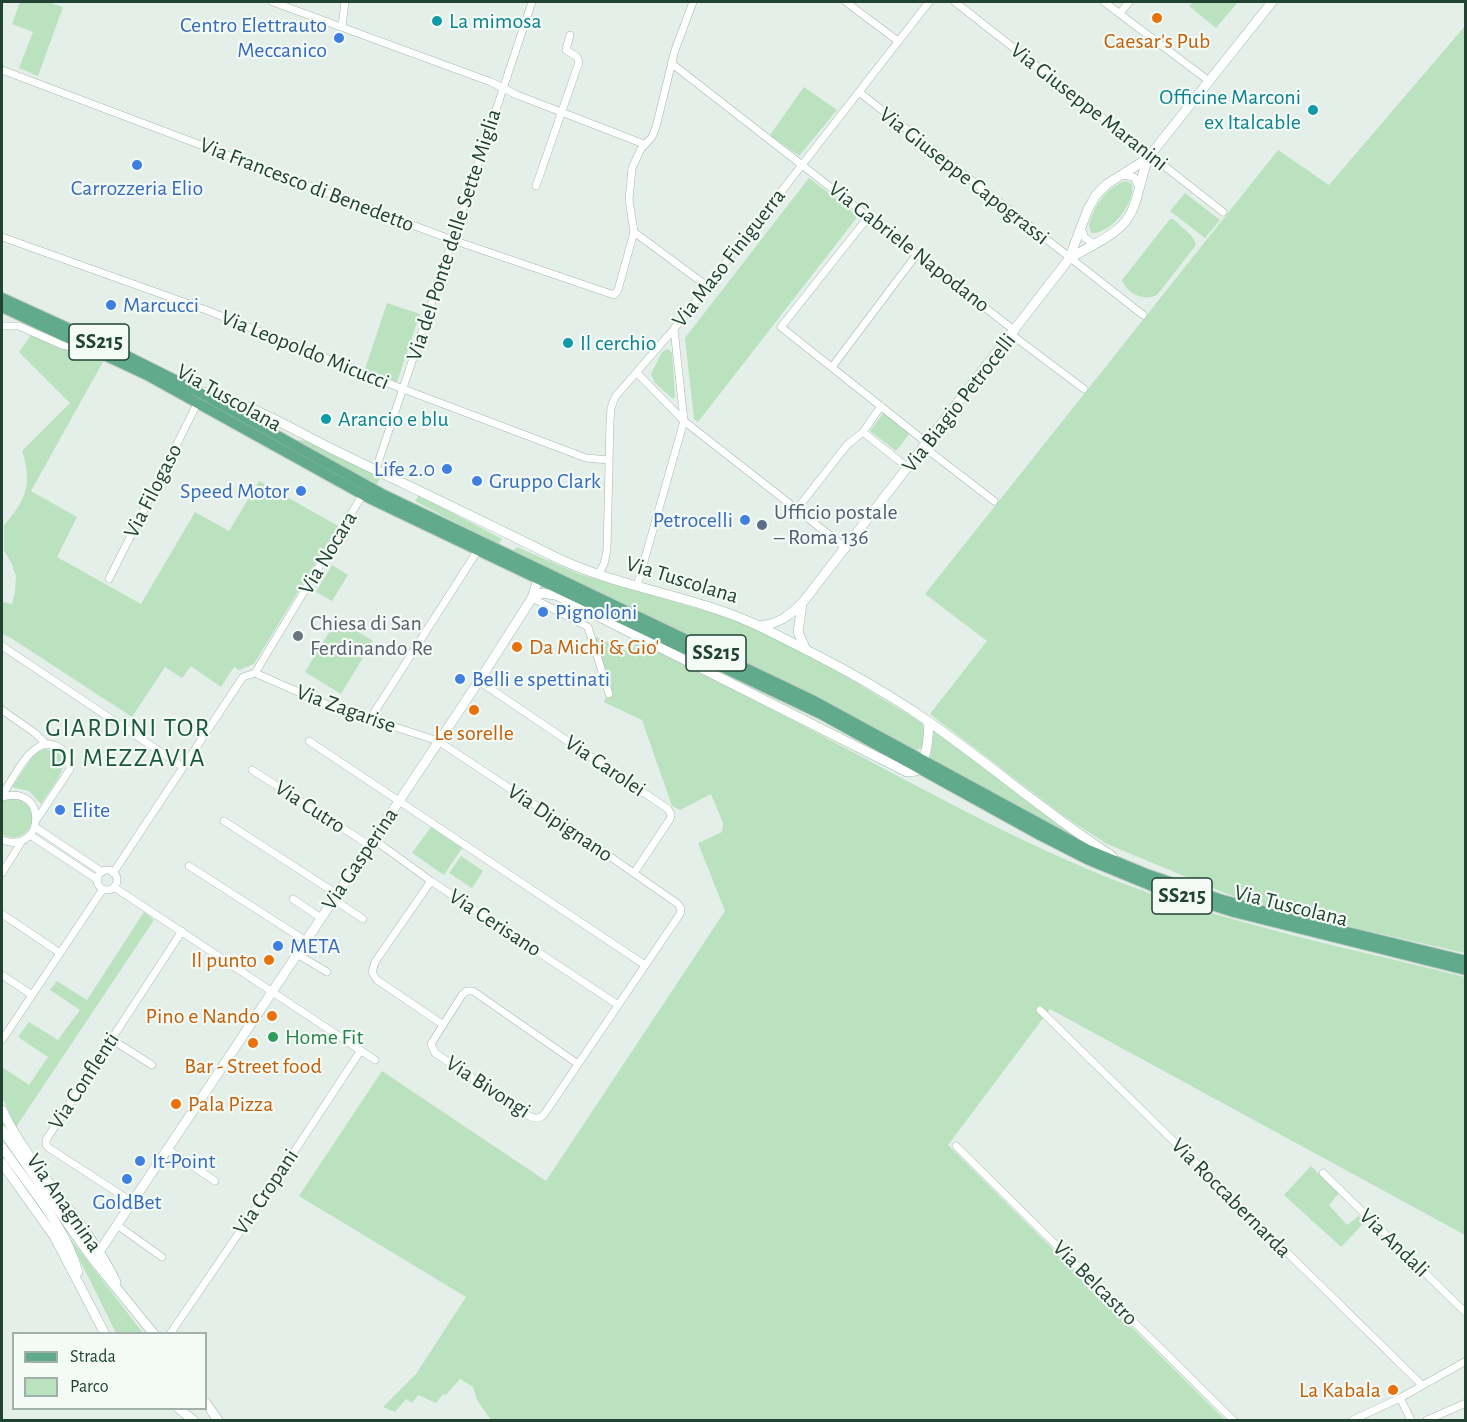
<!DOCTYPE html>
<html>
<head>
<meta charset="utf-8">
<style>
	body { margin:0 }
	#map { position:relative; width:1467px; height:1422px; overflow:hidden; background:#e3efe8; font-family:"Alegreya Sans",sans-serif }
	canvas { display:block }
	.frame { position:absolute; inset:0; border:3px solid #204334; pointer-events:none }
	.legend { position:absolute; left:12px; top:1332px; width:195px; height:78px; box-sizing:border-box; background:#f4faf6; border:2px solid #9fb1a8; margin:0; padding:8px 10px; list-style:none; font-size:18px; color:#204334 }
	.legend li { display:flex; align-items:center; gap:12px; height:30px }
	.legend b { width:30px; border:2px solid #9fb1a8 }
</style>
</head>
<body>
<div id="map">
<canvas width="1467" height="1422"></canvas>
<div class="frame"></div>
<ul class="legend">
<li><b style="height:8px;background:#62aa8c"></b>Strada</li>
<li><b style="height:16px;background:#bae2be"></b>Parco</li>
</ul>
</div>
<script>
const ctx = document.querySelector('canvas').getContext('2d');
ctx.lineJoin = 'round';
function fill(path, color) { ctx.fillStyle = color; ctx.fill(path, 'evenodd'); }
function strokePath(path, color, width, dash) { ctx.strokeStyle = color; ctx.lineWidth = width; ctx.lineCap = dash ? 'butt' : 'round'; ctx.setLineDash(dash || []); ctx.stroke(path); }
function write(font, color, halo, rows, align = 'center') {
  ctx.font = font + ' "Alegreya Sans",sans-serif'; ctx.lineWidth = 4.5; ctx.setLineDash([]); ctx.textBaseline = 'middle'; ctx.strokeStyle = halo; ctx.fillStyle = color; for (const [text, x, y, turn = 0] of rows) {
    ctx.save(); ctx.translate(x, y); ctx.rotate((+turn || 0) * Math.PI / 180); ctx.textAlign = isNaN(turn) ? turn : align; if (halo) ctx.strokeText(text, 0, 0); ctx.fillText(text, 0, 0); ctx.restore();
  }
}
fill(new Path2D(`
	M20,2H48L63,7L38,76L19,68L33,32L12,24Z
	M1193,2H1238L1216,28L1189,6Z
	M1465,26V953L1254,905L1107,844L1064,816L930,714L987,641L925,594L1278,150L1329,185Z
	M804,87L837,110L799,156L770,135Z
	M809,178L858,216L698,422L694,419L685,338Z
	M1126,181L1132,184C1136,203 1111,234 1091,233L1089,225C1094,206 1106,187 1126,181Z
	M1185,193L1220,220L1205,238L1170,211Z
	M1170,219H1173L1192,236L1196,245L1157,295C1143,302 1127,293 1122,280Z
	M387,303L420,314L397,382L365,369Z
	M31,335L104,360L31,491L77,517L57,557L141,604L195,512L229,531L259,481L338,526L254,664L239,670L234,667L221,687L191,666L182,678L165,667L132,717L11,638L2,634V605L4,602L12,604L15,592L16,576L11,562L4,551V525C26,500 33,484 22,451L70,403L19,352Z
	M668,349L672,353L675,396L673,399L655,383L651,374L662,352Z
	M884,412L910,433L896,451L870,431Z
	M299,440L306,441L381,477L376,486L296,442Z
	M419,495L502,539L498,545L415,501Z
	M517,547L579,574L733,619L784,642L847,677L922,723L925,734L923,748L915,750L511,552Z
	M332,565L348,575L332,601L316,592Z
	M337,619L373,641L341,694L305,672Z
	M594,636L631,653L637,640C707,676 778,712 847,749C943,800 1039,853 1141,890C1247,928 1357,950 1465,977V1235L1050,1009L948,1145L1225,1420H491L477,1400L473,1387L460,1379L446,1395L443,1394L436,1403L418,1395L412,1403L406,1399L395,1412L383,1407L416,1374L466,1297L299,1196L382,1071L546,1181L725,911L698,843L722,832L723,823L711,794L680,810L672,806L642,720L604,702L610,688Z
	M934,731L1075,835L1076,838L930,759Z
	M44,749C84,752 51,788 41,804L29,791L12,787L34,754Z
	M14,798C48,806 29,850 2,834V801Z
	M431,827L462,848L444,875L412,853Z
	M461,856L483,871L472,888L449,873Z
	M144,912L154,920L16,1127L2,1097V1067L29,1085L48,1057L18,1037L29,1022L58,1040L80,1010L50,990L57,981L87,1000Z
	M1311,1166L1339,1193L1329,1205L1347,1225L1359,1216L1365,1222L1341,1247L1284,1195Z
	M67,1234L143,1333H116Z`), '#bae2be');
const street = new Path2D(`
	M273,2L491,82L517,95L644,144
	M846,2L898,41
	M955,2L1223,212
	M1104,2L1209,81
	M1120,13L1129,2
	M342,26L345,2
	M671,63L1015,331
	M2,70L447,238L614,295L618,290L634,232L629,200L632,168L641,149L652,137L656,127L675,50L693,2
	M859,92L1143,315
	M1122,175L1134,177L1139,187
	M536,186L579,62L577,57L566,50L570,35
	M869,216L781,327L927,443
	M1081,228L1085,238L1094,244
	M634,232L707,286
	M2,237L206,310L398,387L586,458L609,460
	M2,326H19L62,345L87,350
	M1012,335L1084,389
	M832,367L917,254
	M637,373L684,421L846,548
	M881,406L863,432L908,468
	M924,447L994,501
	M376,469L532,2
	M797,509L847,445L863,432
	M598,575L604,564L607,550L610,421L611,408L615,397L674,329L929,2
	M109,579L198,402
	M637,586L684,421L674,329
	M532,598L588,627L609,694
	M2,646L183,767
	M255,673L328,705L438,741L562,823L678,904L681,909L680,914L545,1113C541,1119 535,1119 529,1116L435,1053L431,1044L462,995L467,991H473L578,1064
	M255,673L363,494
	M479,681L668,809L671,815L670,819L634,873
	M2,710L35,733L46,744
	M370,719L478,550
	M309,741L645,965
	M252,770L369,845
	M2,796C13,779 34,730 60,748C67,753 70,761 70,769L37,819
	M2,797C49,783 45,856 2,840
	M224,821L337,894
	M35,827L102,872
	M30,835L98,880
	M373,839L431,881L618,1005
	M189,866L306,941
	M97 880a10 10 0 1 1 20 0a10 10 0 1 1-20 0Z
	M2,873L22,841
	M113,873L243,677L255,673
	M431,881L375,962L372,972L377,980L442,1024
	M114,887L375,1060
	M293,899L321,918
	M333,899L363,919
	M2,914L60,953
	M297,954L327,972
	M2,975L32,995
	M1040,1010L1422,1385
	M111,1039L152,1065
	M2,1040L103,889
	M956,1146L1233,1420
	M167,1149L215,1181
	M1323,1173L1466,1313
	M132,1202L49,1148L46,1145V1140L182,931
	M117,1225L162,1257
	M170,1334L290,1158L361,1050
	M1400,1398L1411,1420
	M1353,1420L1400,1398L1466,1361
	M1427,1420L1466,1403`);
const secondary = new Path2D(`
	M1069,259C1090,245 1121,235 1132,211C1139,195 1141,177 1147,161
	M203,392C248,403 289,427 330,448C404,484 479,519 553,556C620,589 696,595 763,628C819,656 877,685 929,722C991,765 1048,815 1112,856
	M556,595L907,772L916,771C928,757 928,740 929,722
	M532,598L542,593L561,596
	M802,604L798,632L806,650
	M759,626C779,624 789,616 803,602L1069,259L1088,209L1096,195L1107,184L1147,159L1272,2
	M2,1110C32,1172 86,1220 116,1282
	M2,1130L92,1258L154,1334
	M2,1147C29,1187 65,1225 78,1272
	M2,1163L54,1236L105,1334
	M99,1252L479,681L532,598L538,579
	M206,1403L218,1420
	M178,1408L193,1420`);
const primary = new Path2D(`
	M2,298L107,346L195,390L384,495L812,700L1086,849L1149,875L1219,899L1273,914L1466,961
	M2,307L147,375L369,498L823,715L1040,835L1089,860L1152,886L1234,912L1466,970`);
strokePath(street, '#a5b8ae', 8);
strokePath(secondary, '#a0bcae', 10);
strokePath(primary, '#c1cac6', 12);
strokePath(street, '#fff', 7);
strokePath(secondary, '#fff', 9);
strokePath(primary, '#62aa8c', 10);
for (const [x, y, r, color] of [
	[1157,18,6,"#e8710a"],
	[437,21,6,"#0f9aa8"],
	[339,38,6,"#3f7fe0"],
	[1313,110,6,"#0f9aa8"],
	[137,165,6,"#3f7fe0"],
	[111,305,6,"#3f7fe0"],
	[568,343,6,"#0f9aa8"],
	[326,419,6,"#0f9aa8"],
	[447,469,6,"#3f7fe0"],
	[477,481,6,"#3f7fe0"],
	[301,491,6,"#3f7fe0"],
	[745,520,6,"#3f7fe0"],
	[762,525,6,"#5c6f8a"],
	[543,612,6,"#3f7fe0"],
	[298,636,6,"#6b7280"],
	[517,647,6,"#e8710a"],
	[460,679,6,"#3f7fe0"],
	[474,710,6,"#e8710a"],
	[60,810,6,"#3f7fe0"],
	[278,946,6,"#3f7fe0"],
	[269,960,6,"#e8710a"],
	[272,1016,6,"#e8710a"],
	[273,1037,6,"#2e9e5b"],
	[253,1043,6,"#e8710a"],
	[176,1104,6,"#e8710a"],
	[140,1161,6,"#3f7fe0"],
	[127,1179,6,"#3f7fe0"],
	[1393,1390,6,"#e8710a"]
]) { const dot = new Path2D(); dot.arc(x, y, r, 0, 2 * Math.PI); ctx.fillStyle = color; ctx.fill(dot); strokePath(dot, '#f4faf6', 2); }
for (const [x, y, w] of [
	[99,342,60],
	[716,653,60],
	[1182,896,60]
]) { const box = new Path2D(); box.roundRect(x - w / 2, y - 18, w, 36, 4.5); ctx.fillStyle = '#f4faf6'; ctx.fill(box); strokePath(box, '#204334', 1.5); }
write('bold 21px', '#204334', null, [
	["SS215",99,342],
	["SS215",716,653],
	["SS215",1182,896]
]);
write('22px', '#0d838f', '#f4faf6', [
	["La mimosa",449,21],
	["Officine Marconi",1301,97,"right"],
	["ex Italcable",1301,122,"right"],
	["Il cerchio",580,343],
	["Arancio e blu",338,419]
], 'left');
write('22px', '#366cbe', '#f4faf6', [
	["Centro Elettrauto",327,25,"right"],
	["Meccanico",327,50,"right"],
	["Carrozzeria Elio",137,188,"center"],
	["Marcucci",123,305],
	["Life 2.0",435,469,"right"],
	["Gruppo Clark",489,481],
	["Speed Motor",289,491,"right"],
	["Petrocelli",733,520,"right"],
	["Pignoloni",555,612],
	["Belli e spettinati",472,679],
	["Elite",72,810],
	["META",290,946],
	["It-Point",152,1161],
	["GoldBet",127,1202,"center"]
], 'left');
write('22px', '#c56008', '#f4faf6', [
	["Caesar's Pub",1157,41],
	["Da Michi & Gio'",529,647,"left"],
	["Le sorelle",474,733],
	["Il punto",257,960,"right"],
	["Pino e Nando",260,1016,"right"],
	["Bar - Street food",253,1066],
	["Pala Pizza",188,1104,"left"],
	["La Kabala",1381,1390,"right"]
]);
write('22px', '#204334', '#f4faf6', [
	["Via Giuseppe Maranini",1089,107,38],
	["Via Giuseppe Capograssi",964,176,38],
	["Via Francesco di Benedetto",307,185,21],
	["Via del Ponte delle Sette Miglia",454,235,-72],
	["Via Gabriele Napodano",909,247,38],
	["Via Maso Finiguerra",729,258,-52],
	["Via Leopoldo Micucci",305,350,22],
	["Via Tuscolana",229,398,29],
	["Via Biagio Petrocelli",959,403,-52],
	["Via Filogaso",153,491,-63],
	["Via Nocara",328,553,-59],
	["Via Tuscolana",682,580,17],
	["Via Zagarise",346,709,20],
	["Via Carolei",605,766,34],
	["Via Cutro",310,807,33],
	["Via Dipignano",560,823,34],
	["Via Gasperina",360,859,-56],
	["Via Tuscolana",1291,906,14],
	["Via Cerisano",495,923,33],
	["Via Conflenti",84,1081,-57],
	["Via Bivongi",488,1087,33],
	["Via Cropani",266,1192,-56],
	["Via Roccabernarda",1231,1198,45],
	["Via Anagnina",64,1203,55],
	["Via Andali",1394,1243,44],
	["Via Belcastro",1095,1283,45]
]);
write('22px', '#4e5e75', '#f4faf6', [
	["Ufficio postale",774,512],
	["– Roma 136",774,537]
], 'left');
write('22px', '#5b616d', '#f4faf6', [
	["Chiesa di San",310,623],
	["Ferdinando Re",310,648]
], 'left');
write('22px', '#27864d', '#f4faf6', [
	["Home Fit",285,1037]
], 'left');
ctx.letterSpacing = '1.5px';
write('26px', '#19583e', '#f4faf6', [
	["GIARDINI TOR",128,728],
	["DI MEZZAVIA",128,758]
]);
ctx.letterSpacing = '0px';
</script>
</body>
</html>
